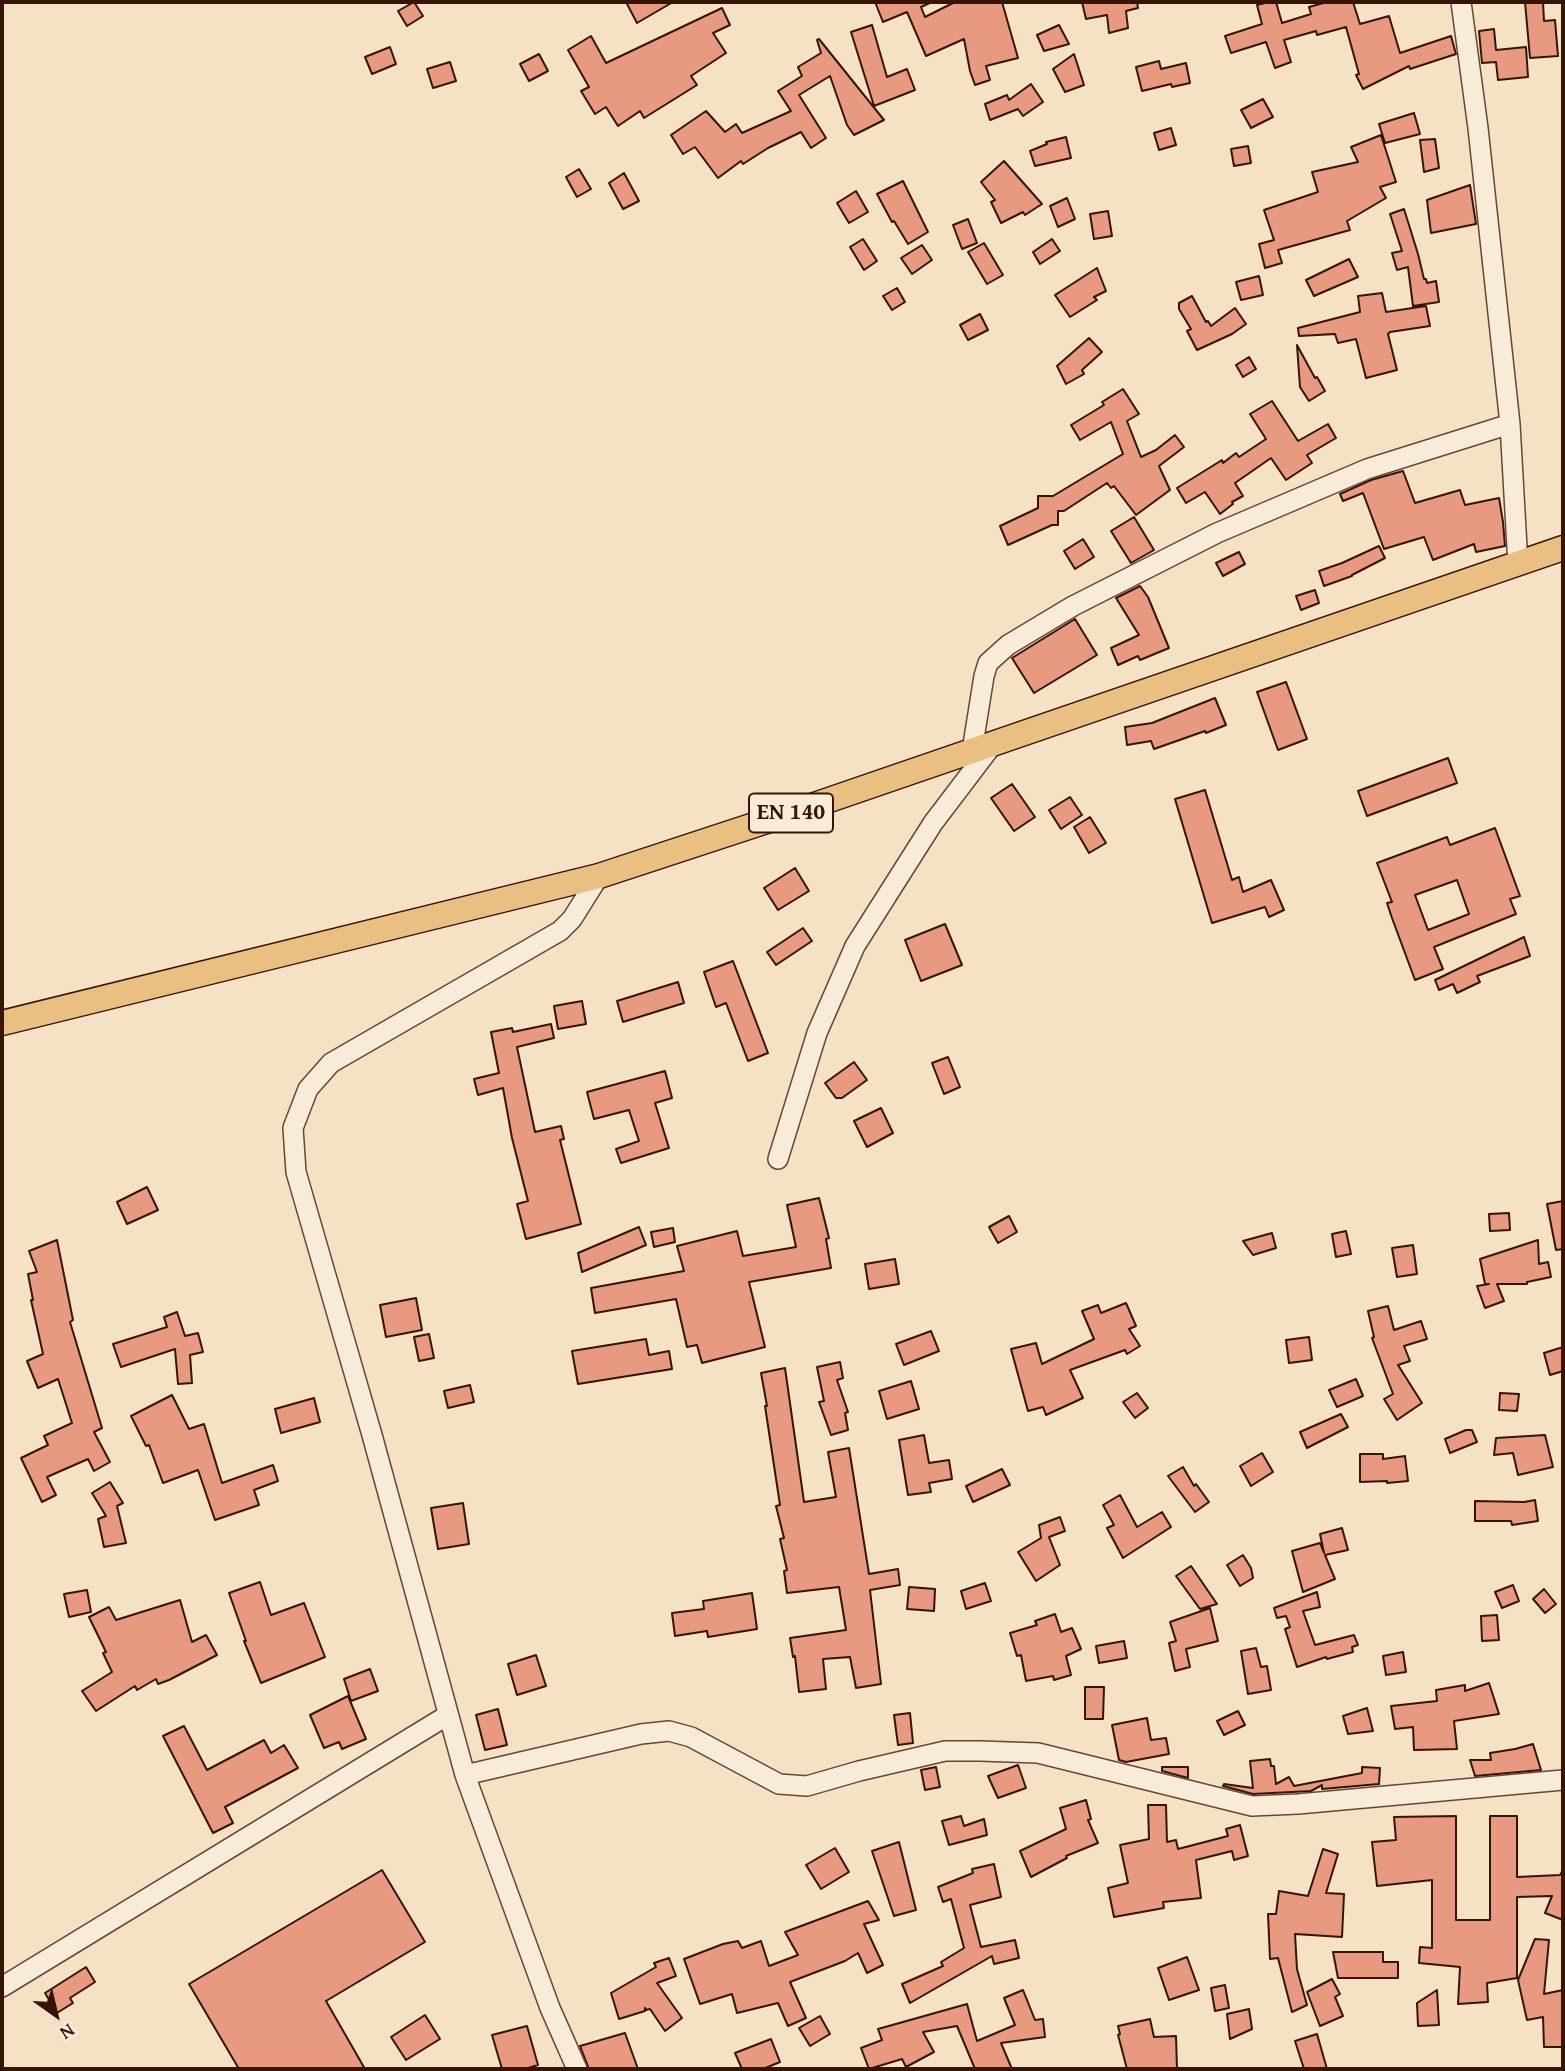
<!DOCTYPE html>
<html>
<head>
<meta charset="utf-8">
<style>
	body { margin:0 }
	#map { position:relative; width:1565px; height:2071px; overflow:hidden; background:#f5e1c4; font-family:"Gentium Book Plus",serif }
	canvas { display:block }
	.frame { position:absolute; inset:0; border:4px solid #361408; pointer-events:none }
	.north { position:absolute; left:21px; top:1980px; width:70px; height:70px; -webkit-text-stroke:5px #f8ecd9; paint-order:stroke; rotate:146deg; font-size:19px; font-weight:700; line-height:28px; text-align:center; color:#361408 }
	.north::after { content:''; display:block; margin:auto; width:24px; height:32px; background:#361408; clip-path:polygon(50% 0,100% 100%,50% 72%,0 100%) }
</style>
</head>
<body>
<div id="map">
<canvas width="1565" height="2071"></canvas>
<div class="frame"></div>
<div class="north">N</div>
</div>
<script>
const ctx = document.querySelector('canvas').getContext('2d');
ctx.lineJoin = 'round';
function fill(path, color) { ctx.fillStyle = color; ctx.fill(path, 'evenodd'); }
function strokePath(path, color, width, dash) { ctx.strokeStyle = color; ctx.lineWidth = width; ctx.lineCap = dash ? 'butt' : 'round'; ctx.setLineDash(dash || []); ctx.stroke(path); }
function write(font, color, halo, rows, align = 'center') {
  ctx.font = font + ' "Gentium Book Plus",serif'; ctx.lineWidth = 5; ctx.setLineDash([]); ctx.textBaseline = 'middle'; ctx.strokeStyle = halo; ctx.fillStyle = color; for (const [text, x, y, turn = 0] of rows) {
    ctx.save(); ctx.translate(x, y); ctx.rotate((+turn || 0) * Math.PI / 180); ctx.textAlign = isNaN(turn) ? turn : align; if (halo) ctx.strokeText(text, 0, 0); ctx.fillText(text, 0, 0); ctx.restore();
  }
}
const building = new Path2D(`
	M414,2L423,16L407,26L398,11Z
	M626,2H673L637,23Z
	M875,2H932L921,7L925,17L955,2H1002L1018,58L986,66L990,80L975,85L970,71L964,39L926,56L907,12L883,22Z
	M1082,2H1137L1138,8L1126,11L1128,28L1109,33L1107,15L1086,19Z
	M1269,2H1276L1282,23L1311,14L1309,7L1327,2H1353L1360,24L1389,16L1400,53L1451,36L1456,54L1410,69L1409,66L1363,89L1356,75L1359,74L1346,27L1317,35L1316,31L1284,40L1291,62L1275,68L1266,42L1231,53L1225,36L1262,24L1257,5Z
	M1525,2H1543L1544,21L1555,20L1558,56L1530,58Z
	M722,8L730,25L713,33L726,53L691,76L697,85L644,118L640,111L618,126L606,107L595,114L581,91L589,87L568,50L591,36L606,63Z
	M872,25L887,77L907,69L915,90L874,106L851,32Z
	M1059,25L1069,44L1044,51L1037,35Z
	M1494,29L1496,50L1526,47L1528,77L1498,80L1496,62L1482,63L1479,31Z
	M819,39L884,120L854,135L847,125L830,76L799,95L826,138L811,148L801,132L768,148L743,164L741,161L718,178L695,147L683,154L671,135L706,111L725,132L736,124L742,133L791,111L778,91L802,76L798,67L821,53L817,40Z
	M390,47L396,64L372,74L365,57Z
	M539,54L548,71L529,81L520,64Z
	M1074,54L1084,85L1065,92L1053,69Z
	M1159,61L1161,69L1186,63L1190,83L1172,87L1171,84L1142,91L1136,67Z
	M450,62L456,81L433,88L427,69Z
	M1031,84L1043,102L1023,116L1018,109L990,120L985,104L1007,95L1009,100Z
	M1263,99L1273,117L1251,128L1241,110Z
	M1414,113L1420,134L1385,143L1379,124Z
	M1171,128L1176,145L1159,150L1154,133Z
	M1381,135L1396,182L1380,187L1386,198L1347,221L1350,230L1278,250L1282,263L1265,268L1259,244L1274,240L1264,210L1318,192L1312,172L1358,162L1351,147Z
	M1066,137L1071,158L1035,166L1030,151L1047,144L1046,142Z
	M1435,139L1439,168L1424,172L1420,140Z
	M1248,146L1251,163L1234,166L1231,149Z
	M1004,161L1042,204L1025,215L1023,212L1001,223L991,202L995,200L981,182Z
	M579,169L591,189L577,197L566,177Z
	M624,173L639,201L623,209L609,183Z
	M903,181L928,232L908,244L894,221L892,222L877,194Z
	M1470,185L1476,224L1431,233L1427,200Z
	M856,191L868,212L849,223L837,203Z
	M1067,198L1075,219L1058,227L1050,206Z
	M1404,209L1418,254L1424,279H1426L1427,283L1436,281L1439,302L1413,306L1408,267L1397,270L1392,253L1402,251L1390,214Z
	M1108,211L1112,236L1094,239L1090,214Z
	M968,219L977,243L962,249L953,225Z
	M863,239L877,261L864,270L850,247Z
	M1052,239L1060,251L1040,264L1033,252Z
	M984,243L1003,275L987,284L968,252Z
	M922,245L932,260L912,274L901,258Z
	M1349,259L1358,277L1314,296L1306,280Z
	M1097,268L1106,291L1094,297L1097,300L1070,317L1055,295Z
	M1259,276L1263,295L1241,300L1236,282Z
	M897,288L905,302L892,310L883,296Z
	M1382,293L1386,312L1426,306L1430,326L1390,332L1388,334L1397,370L1366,378L1356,339L1338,343L1335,334L1299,336L1298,328L1360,312L1358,296Z
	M1192,296L1206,322L1208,321L1211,326L1235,308L1246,324L1232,334L1197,350L1187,331L1191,329L1179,309V303Z
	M980,314L988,330L968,340L960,325Z
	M1089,338L1102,352L1082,370L1084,374L1066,384L1057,366Z
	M1297,345L1315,378L1317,377L1325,391L1309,401L1300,387Z
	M1249,357L1256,369L1243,377L1236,365Z
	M1123,389L1139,414L1127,421L1141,457L1156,450L1175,435L1184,447L1159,466L1170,490L1136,515L1114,486L1111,488L1107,483L1064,511H1058V525H1052L1008,545L1000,526L1038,508V496H1053L1123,454L1111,422L1080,440L1071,425L1104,405L1102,402Z
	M1272,401L1298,441L1328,424L1336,438L1307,455L1312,463L1286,480L1271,458L1235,483L1243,496L1232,502L1233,504L1220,514L1205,492L1186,503L1177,488L1222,460L1223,463L1236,453L1239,457L1266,439L1250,414Z
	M1403,471L1415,503L1460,490L1465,505L1499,498L1503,522L1505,546L1476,552L1474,544L1433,560L1424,537L1384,549L1363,493L1343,501L1340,494L1371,480Z
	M1134,517L1154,550L1131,563L1111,531Z
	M1083,539L1094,557L1075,569L1064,551Z
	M1379,546L1385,558L1352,575V576L1324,586L1319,571L1342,563Z
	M1239,552L1245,564L1223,576L1216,563Z
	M1140,586L1148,597L1169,648L1140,660L1138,656L1118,665L1111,648L1139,635L1116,598Z
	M1315,590L1319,603L1301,610L1296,596Z
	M1075,619L1097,655L1034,693L1012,658Z
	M1286,682L1307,739L1278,750L1257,692Z
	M1215,698L1226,725L1206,733L1205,731L1154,749L1151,741L1127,745L1125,727L1152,723Z
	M1448,758L1457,783L1367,816L1358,791Z
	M1012,784L1035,817L1014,831L991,798Z
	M1205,790L1232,880L1239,877L1243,892L1271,880L1284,910L1269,917L1265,907L1212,923L1175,799Z
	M1070,797L1082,815L1061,829L1049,810Z
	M1090,817L1106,843L1089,853L1074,827Z
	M1495,828L1520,896L1510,899L1516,914L1434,947L1443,969L1415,980L1392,918L1387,903L1392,902L1377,863L1447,837L1450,845ZM1457,880L1469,914L1428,930L1415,895Z
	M795,868L809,891L778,910L764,888Z
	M945,924L962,965L921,981L905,940Z
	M803,928L812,941L776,965L767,952Z
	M1524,937L1530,956L1477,976L1480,982L1457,993L1453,984L1439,990L1435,980Z
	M733,961L768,1053L748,1061L726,1003L716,1007L704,972Z
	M678,982L684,1003L623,1022L617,1001Z
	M582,1001L586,1024L558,1029L554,1006Z
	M551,1024L554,1038L517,1047L535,1132L561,1126L564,1139L560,1140L581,1224L526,1239L517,1204L528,1201L512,1138L503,1088L478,1095L474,1079L499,1073L491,1032L512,1028L513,1032Z
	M948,1057L960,1087L944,1094L932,1063Z
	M854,1062L867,1080L842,1098H836L825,1083Z
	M665,1071L672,1098L655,1103L669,1148L621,1163L616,1149L639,1141L629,1110L594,1119L587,1092Z
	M881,1108L893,1133L867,1147L854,1121Z
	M147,1187L158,1210L127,1224L117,1202Z
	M819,1198L829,1238L826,1239L831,1268L749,1282L765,1347L702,1363L697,1345L687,1347L676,1299L595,1313L591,1288L684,1271L677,1246L737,1231L743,1256L796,1247L787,1205Z
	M1563,1201V1249L1556,1250L1547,1204Z
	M1509,1213L1510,1230L1490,1231L1489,1214Z
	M1009,1216L1017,1232L998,1243L989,1227Z
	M639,1227L646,1245L582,1272L578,1253Z
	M673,1228L675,1242L654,1247L651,1232Z
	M1346,1231L1351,1254L1336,1257L1332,1234Z
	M1272,1233L1276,1248L1253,1255L1243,1241Z
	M57,1240L73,1320L70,1322L102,1428L94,1432L110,1462L94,1471L88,1459L47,1477L56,1495L42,1502L21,1458L48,1445L44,1436L72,1423L58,1379L38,1388L27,1361L43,1354L31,1300H33L28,1274L37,1272L29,1251Z
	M1538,1240L1539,1264L1548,1262L1551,1277L1527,1282V1284H1497L1504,1301L1485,1308L1477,1286L1489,1284H1485L1480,1259Z
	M1413,1245L1417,1274L1397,1277L1392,1248Z
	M895,1259L899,1284L869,1289L865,1264Z
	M416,1298L422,1330L386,1337L380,1305Z
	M1126,1303L1136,1326L1129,1329L1140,1346L1127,1354L1125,1350L1070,1370L1083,1398L1046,1415L1043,1407L1028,1411L1011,1349L1036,1343L1042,1364L1094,1339L1082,1311L1098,1305L1101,1313Z
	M1388,1306L1394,1330L1421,1321L1427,1339L1404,1346L1410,1361L1398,1365L1422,1403L1397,1420L1384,1399L1393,1394L1372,1338L1374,1337L1368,1311Z
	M177,1312L185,1336L198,1333L203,1352L190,1355L192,1383L178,1384L175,1349L121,1367L113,1344L167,1327L164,1317Z
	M931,1331L939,1351L904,1365L896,1344Z
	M429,1334L434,1358L419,1361L414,1337Z
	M1309,1337L1312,1360L1289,1363L1286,1340Z
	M646,1339L649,1355L669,1351L672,1369L578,1384L572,1351Z
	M1563,1347V1371L1550,1375L1544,1353Z
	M840,1362L843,1378L837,1380L848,1412L845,1413L848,1430L831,1435L819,1402L824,1401L817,1367Z
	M785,1368L804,1502L836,1497L828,1452L849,1448L869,1574L898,1569L900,1585L870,1590L881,1684L856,1688L850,1657L823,1659L826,1689L799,1692L795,1656L793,1657L790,1638L846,1630L839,1587L787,1593L784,1571L787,1570L780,1539L784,1538L776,1506L780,1505L765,1406H767L761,1373Z
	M1356,1379L1363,1396L1337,1407L1329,1390Z
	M911,1381L919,1409L887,1419L879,1391Z
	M470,1385L474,1402L448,1408L444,1391Z
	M1137,1393L1148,1408L1135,1418L1123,1402Z
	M1500,1393L1519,1394L1517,1411L1499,1410Z
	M172,1395L189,1429L204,1424L222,1483L273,1465L278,1481L254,1490L259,1505L215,1520L198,1470L163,1483L149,1445L146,1446L131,1416Z
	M314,1398L320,1422L281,1433L275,1409Z
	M1341,1414L1348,1427L1307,1448L1300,1432Z
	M1466,1430H1472L1477,1442L1450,1453L1445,1439Z
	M924,1435L929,1463L949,1460L952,1479L929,1483L931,1492L908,1495L899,1440Z
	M1545,1435L1553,1467L1518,1475L1513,1453L1494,1455L1496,1438Z
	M1262,1453L1273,1472L1251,1486L1240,1466Z
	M1360,1454H1383V1459L1405,1456L1408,1481L1387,1483V1481L1360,1482Z
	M1183,1467L1194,1486L1196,1484L1209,1502L1195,1512L1168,1476Z
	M1002,1469L1010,1485L973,1502L966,1486Z
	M110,1482L123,1503L117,1506L126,1543L104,1547L98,1519L106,1516L92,1493Z
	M1120,1495L1137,1527L1162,1512L1171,1527L1123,1558L1107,1528L1114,1525L1103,1505Z
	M1535,1500L1538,1521L1512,1525L1511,1521H1475V1501L1524,1502Z
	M463,1503L469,1544L438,1549L431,1508Z
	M1060,1517L1065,1531L1049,1537L1060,1565L1036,1581L1018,1552L1041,1538L1039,1525Z
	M1342,1528L1348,1550L1325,1555L1335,1579L1303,1592L1292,1551L1320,1543L1324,1553L1320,1534Z
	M1243,1555L1251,1568L1253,1578L1240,1586L1227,1565Z
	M1191,1566L1217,1604L1200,1609L1176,1576Z
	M260,1582L271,1615L304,1603L325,1657L261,1683L244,1641H246L229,1593Z
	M985,1583L991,1601L966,1609L961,1591Z
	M1513,1585L1519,1601L1502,1608L1495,1592Z
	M909,1587L935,1589L934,1611L907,1609Z
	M1544,1589L1556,1604L1545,1613L1533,1599Z
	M87,1590L91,1612L69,1617L64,1594Z
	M1317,1592L1320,1607L1303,1611L1315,1645L1354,1635L1358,1645L1352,1647L1353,1652L1327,1659L1326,1657L1297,1667L1285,1629L1290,1627L1286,1616L1277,1618L1274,1608Z
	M752,1593L757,1629L708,1637L707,1631L675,1636L672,1613L704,1609L703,1601Z
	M180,1600L192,1642L206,1635L217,1655L169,1680L158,1684L156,1679L137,1690L135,1686L96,1711L82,1691L112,1672L103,1653L106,1652L89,1617L109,1607L116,1620Z
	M1210,1608L1218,1641L1186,1649L1190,1667L1175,1671L1169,1643L1176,1641L1170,1622Z
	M1055,1614L1061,1632L1072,1628L1081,1649L1066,1656L1071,1675L1054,1680L1053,1676L1026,1681L1021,1655L1017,1656L1010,1633L1037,1625L1035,1621Z
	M1497,1615L1499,1640L1482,1641L1481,1616Z
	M1124,1641L1127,1658L1099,1663L1096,1646Z
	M1256,1648L1261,1667L1267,1666L1271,1690L1248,1694L1241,1651Z
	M1403,1652L1406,1672L1386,1675L1383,1656Z
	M536,1655L546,1686L517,1695L508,1664Z
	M370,1669L378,1691L351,1701L344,1679Z
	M1489,1683L1499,1714L1454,1721L1457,1749L1414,1750L1413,1727L1395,1729L1391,1706L1437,1701L1436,1690L1465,1685V1691Z
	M1085,1687H1104L1103,1719H1085Z
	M348,1696L366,1739L342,1749L339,1742L324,1748L310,1715Z
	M1367,1708L1373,1731L1348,1734L1343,1716Z
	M498,1709L507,1745L485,1750L476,1715Z
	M1238,1711L1245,1725L1224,1735L1217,1721Z
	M910,1713L913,1743L898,1745L894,1715Z
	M1147,1718L1151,1740L1166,1738L1169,1754L1126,1762L1119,1760L1112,1725Z
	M184,1726L207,1770L264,1740L271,1753L284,1745L298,1768L225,1807L233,1823L213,1833L163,1736Z
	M1533,1744L1541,1770L1475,1776L1470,1760H1491L1490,1753L1515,1749Z
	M1270,1759L1271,1766H1274L1276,1784L1289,1777L1294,1786L1362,1773V1767L1380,1768L1379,1784L1322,1789V1785L1311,1791L1253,1794L1223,1786L1224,1784L1253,1788L1250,1761Z
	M1018,1765L1026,1788L998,1798L988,1776Z
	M936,1767L940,1787L925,1790L921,1770Z
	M1162,1767H1188V1778L1162,1771Z
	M1086,1800L1091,1819L1088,1820L1098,1843L1066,1856L1067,1858L1031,1877L1020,1851L1066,1829L1060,1808Z
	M1148,1805H1166L1167,1842L1176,1840L1178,1849L1228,1836L1226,1829L1240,1825L1248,1856L1234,1860L1232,1851L1196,1860L1201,1898L1163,1902L1164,1908L1114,1917L1108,1888L1128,1883L1120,1845L1149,1839Z
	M961,1816L964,1826L984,1819L987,1835L949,1845L942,1821Z
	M1456,1816V1920H1490V1816H1517V1877L1560,1875L1563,1870V1920L1545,1913L1552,1896L1517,1897V1978L1487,1983L1488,2002L1458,2004L1460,1967L1419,1963L1420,1947L1432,1948V1880L1377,1886L1372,1842L1396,1840L1394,1817Z
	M899,1842L916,1910L894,1916L872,1851Z
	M835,1848L849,1872L821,1889L806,1865Z
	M1323,1849L1338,1854L1326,1893L1344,1894L1342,1937L1295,1934L1297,1969L1307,2005L1292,2012L1278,1958L1270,1959L1268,1914H1276L1279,1891L1308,1896Z
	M994,1864L1001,1897L970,1905L981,1947L1015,1940L1019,1958L994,1964L992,1956L910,2003L902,1984L943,1966L941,1962L964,1948L951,1899L943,1902L938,1887L973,1873L972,1869Z
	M382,1870L425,1942L326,2001L365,2069H239L189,1984Z
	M868,1901L879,1920L864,1924L883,1965L867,1973L858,1953L845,1961L790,1982L806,2018L788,2026L778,2003L737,2013L732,1994L700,2004L684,1959L723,1944L738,1941L742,1948L761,1941L769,1966L798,1955L785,1932Z
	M1535,1939L1549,1940L1544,1994L1563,1990V2047H1544L1543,2017L1527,2020L1518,1980Z
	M1333,1952H1383V1962H1398V1978H1338Z
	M1187,1957L1199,1990L1169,2000L1158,1968Z
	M669,1958L676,1976L657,1983L682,2018L665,2031L650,2009L646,2010L645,2008V2011L619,2019L611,1993L656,1967L654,1963Z
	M86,1967L95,1982L70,1998L73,2003L57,2013L45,1993Z
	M1332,1979L1340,1994L1335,1997L1343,2016L1320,2026L1307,1992Z
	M1225,1985L1229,2008L1215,2011L1211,1988Z
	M1023,1990L1035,2020L1043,2019L1045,2037L1001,2043L1012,2069H975L957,2026L923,2032L934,2052L906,2067L902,2059L869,2069L861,2048L882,2040L878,2029L967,2004L977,2041L1015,2025L1004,1998Z
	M1437,1990L1439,2025L1418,2026L1417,2003Z
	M1249,2009L1252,2029L1230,2039L1227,2014Z
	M425,2015L440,2039L406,2060L391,2037Z
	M820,2016L830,2034L810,2046L799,2028Z
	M1150,2019L1154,2037L1176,2036L1177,2069H1127L1118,2035L1120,2034L1118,2026Z
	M527,2026L538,2065L525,2069H502L492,2035Z
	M625,2033L638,2069H589L580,2046Z
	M1317,2034L1327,2069H1304L1295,2041Z
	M771,2039L780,2062L763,2069H742L735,2053Z`);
fill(building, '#e79a7f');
strokePath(building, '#361408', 2);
const minor = new Path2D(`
	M1461,2L1478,128L1510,424L1518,565
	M972,751L984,676L988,663L1008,645L1073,606L1217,533L1367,469L1510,424
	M778,1159L817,1033L855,946L933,823L993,744
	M465,1775L641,1734L669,1731L691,1737L779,1784L807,1786L859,1771L945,1751H980L1038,1753L1252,1806L1298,1804L1563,1780
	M2,1987L448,1715
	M577,2069L550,2008L465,1775L372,1435L296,1172L293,1128L308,1089L331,1063L560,931L572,919L599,876`);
const major = new Path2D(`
	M2,1023L599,876L797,811L1563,548`);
strokePath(minor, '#664737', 22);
strokePath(major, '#361408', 27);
strokePath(minor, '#f8ecd9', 19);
strokePath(major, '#eac082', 24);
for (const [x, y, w] of [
	[791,813,84]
]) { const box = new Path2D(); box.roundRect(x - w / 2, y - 19.5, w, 39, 5); ctx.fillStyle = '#f8ecd9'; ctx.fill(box); strokePath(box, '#361408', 2); }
write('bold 23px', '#361408', null, [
	["EN 140",791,813]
]);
</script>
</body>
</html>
